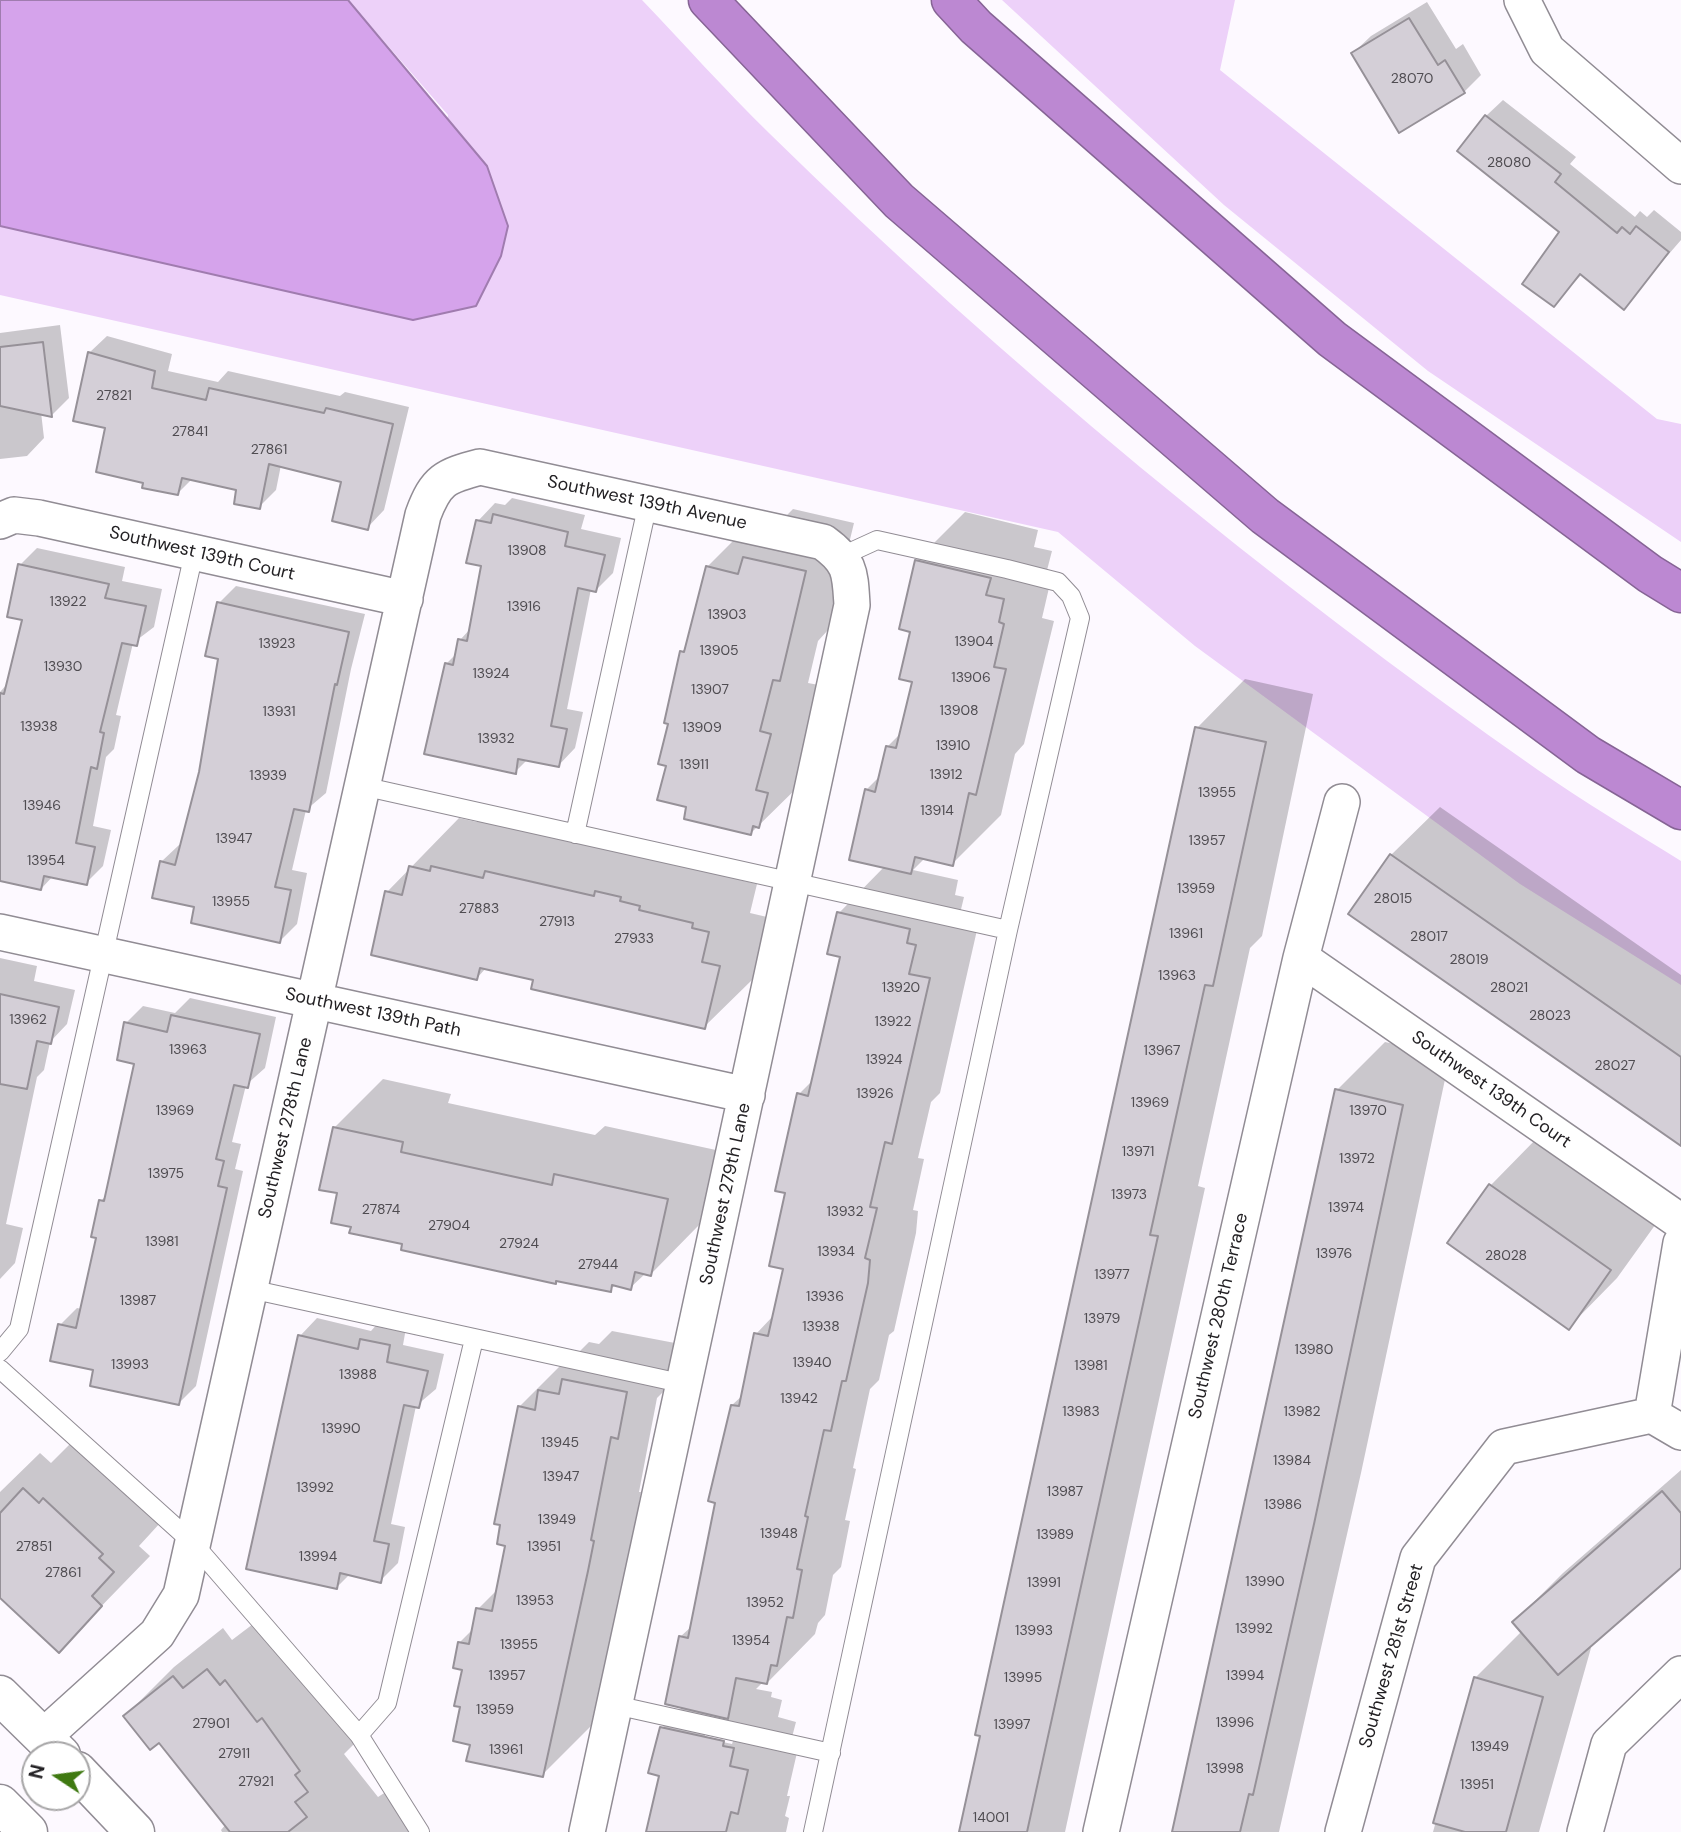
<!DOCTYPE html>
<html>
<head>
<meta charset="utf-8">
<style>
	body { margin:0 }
	#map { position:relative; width:1681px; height:1832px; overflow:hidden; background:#fdf9ff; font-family:"DM Sans",sans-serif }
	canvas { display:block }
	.north { position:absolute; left:21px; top:1741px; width:70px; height:70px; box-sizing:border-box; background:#fff; border:2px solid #a7a6a7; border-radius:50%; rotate:283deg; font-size:19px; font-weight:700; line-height:28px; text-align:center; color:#232124 }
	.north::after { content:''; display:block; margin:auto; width:24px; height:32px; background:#3f7911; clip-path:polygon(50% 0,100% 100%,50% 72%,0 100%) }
</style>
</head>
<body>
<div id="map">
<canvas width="1681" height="1832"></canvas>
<div class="north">N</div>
</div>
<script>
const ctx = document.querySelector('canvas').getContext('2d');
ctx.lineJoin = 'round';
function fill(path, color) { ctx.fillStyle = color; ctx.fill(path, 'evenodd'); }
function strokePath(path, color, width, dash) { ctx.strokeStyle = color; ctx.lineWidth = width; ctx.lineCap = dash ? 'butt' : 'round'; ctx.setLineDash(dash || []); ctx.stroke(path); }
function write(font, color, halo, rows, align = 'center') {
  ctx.font = font + ' "DM Sans",sans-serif'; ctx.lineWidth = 7; ctx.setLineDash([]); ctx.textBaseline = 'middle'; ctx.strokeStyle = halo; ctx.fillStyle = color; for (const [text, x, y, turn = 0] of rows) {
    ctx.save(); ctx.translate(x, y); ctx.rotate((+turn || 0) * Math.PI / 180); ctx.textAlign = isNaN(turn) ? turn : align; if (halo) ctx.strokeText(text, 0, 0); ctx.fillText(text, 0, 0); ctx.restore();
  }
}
fill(new Path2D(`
	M348,0H642C684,44 725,90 769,133C1002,362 1269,582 1538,770C1584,802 1633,831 1681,861V985L1520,884L1195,646L1058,532L0,295V226L413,320L448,115Z
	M1002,0H1235L1220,70L1657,419L1681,424V542L1428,371L1224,205Z`), '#edd1f9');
const water = new Path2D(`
	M0,0H348L487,166L508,226L501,256L476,306L413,320L0,226Z`);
fill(water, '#d5a3eb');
strokePath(water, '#a07caf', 2);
fill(new Path2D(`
	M1427,2L1456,49L1463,44L1481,75L1464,92L1353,53L1371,36Z
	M1503,100L1576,157L1570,164L1635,217L1640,211L1647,217L1654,210L1681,232V240L1623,307L1582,274L1554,305L1562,231L1486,116Z
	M60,325L69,398L52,415L41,412L44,438L27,456L0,459V333Z
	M107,336L172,354L168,371L218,382L228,371L340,396L345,392L409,407L384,510L367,528L343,481L281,465L276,490L259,507L238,489L193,478L178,493L145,481L107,427L89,353Z
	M512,498L585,515L581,529L621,538L613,573L596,590L591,589L567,709L583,712L575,748L558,766L528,759L515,772L446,664L457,653L460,640L471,628L483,565L478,521L495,503L505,505Z
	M793,509L854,523L828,630L818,641L808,683L819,685L804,742L816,744L808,777L751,833L689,806L668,765L670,723L682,652L687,647L707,567L756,518L778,524Z
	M965,512L1038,530L1034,547L1052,551L1046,574L1052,575L1042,618L1054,621L1024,744L1015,754L1001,815L952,864L925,858L913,870L958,880L955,895L964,897L957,926L977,930L940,1093L931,1102L918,1158L924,1159L913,1210L918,1211L916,1233L894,1331L889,1335L879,1380L870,1389L853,1468L856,1469L845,1520L850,1521L841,1567L833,1575L825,1615L818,1623L815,1634L767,1683L763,1682L756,1689L772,1692L771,1697L782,1700L778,1717L796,1722L791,1741L799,1744L787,1796H790L785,1816L789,1818L786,1832H648L661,1775L662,1728L683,1707L680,1637L692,1626L717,1501L732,1405L743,1395L756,1334L774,1315L785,1268L788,1192L799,1094L814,1079L842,955L839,913L885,866L866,790L880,776L887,747L901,733L914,681L912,631L916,561ZM705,1735L733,1741L732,1744L705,1738Z
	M37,548L125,567L122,581L162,589L154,627L133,643L116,715L121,716L114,749L106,757L93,826L111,830L103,866L86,883L53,876L41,889L0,880V692L8,683L24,619L20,565Z
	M236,586L365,614L351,669L326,793L306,810L292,870L307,873L297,924L280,941L196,906L161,862L179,845L182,846L200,772L220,657L219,603Z
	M1245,679L1313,694L1262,936L1250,948L1198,1186L1205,1188L1065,1832H961L1197,728Z
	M1440,807L1681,975V1145L1391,855Z
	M459,818L477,822L482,818L741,874L740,880L757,884L750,913L767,917L753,979L704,1027L535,979L486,968L477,978L387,892Z
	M0,958L37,966L34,981L75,990L67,1024L50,1042L44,1070L37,1077L6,1224L23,1228L15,1263L0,1279Z
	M190,998L276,1017L265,1068L246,1085L232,1142L241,1144L235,1169L243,1171L196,1386L179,1403L95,1369L60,1325L77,1308L82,1309L98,1236L101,1201L108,1193L136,1062L126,1023L143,1006L175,1013Z
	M1385,1042L1450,1056L1361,1473L1279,1832H1175L1337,1090Z
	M383,1079L451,1094L448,1103L595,1135L605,1126L716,1150L699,1225L651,1274L646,1273L630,1288L616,1284L610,1290L558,1279L555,1282L353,1226L339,1192L334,1128Z
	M1539,1136L1658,1221L1617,1278L1569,1327L1450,1242L1491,1185Z
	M317,1318L371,1331L379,1322L406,1328L403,1345L444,1354L436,1389L416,1406L391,1524L405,1527L398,1563L380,1581L350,1574L337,1587L300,1336Z
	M612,1331L675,1343L667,1388L657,1398L639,1492H641L636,1521L591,1726L542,1775L472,1744L460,1642L474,1628L478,1609L498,1589L507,1544L519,1407L568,1358L572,1359L589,1342L599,1344Z
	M73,1441L161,1522L139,1546L150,1556L59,1650L0,1596V1492L40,1453L51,1463Z
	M1681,1470V1566L1587,1647L1591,1648L1539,1832H1433L1475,1678L1522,1631L1514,1622L1563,1573Z
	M257,1621L356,1742L344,1754L378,1797L392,1788L429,1832H222L221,1830L226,1824L160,1740L125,1716L174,1667L223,1628L232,1640Z`), '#0003');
const building = new Path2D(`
	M1409,18L1438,65L1445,60L1465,93L1399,133L1351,53Z
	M1485,115L1561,174L1555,182L1617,233L1622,227L1630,234L1636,226L1669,252L1624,310L1580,274L1554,307L1522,284L1559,232L1457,151Z
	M43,342L52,417L0,406V347Z
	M88,352L155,371L152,388L206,400L209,388L324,413L326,408L393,424L368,530L332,521L341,482L269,464L260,509L234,504L236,490L182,478L178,495L142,488L143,483L96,472L105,428L73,421Z
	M493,514L568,532L565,546L605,555L596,592L578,588L551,726L567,729L559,767L518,759L516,774L424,754L445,663L453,665L458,639L467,641L481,566L466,563L476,520L491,523Z
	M743,557L806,571L780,681L773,680L760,731L771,734L756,790L768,793L759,828L753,826L751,835L684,819L686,807L657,800L666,766L658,764L668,724L664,723L680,651L684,652L706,566L738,574Z
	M915,560L991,578L986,595L1004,599L999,622L1004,624L994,667L1006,669L976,795L969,793L953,866L915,857L911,874L849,860L865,789L875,792L886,746L896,748L912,682L899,679L910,632L899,629Z
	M18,564L109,584L105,598L146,606L137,646L122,643L100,732L104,733L97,769L91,767L76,843L95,847L87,885L44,876L41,890L0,881V693L4,694L22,620L7,617Z
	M217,602L349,632L337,685L335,684L309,812L294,809L275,887L291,890L280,943L191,923L194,907L152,898L160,861L175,865L199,772L218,659L205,656Z
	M1195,727L1266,742L1213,986L1205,985L1150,1235L1158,1236L1027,1832H959L980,1736L975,1735Z
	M1390,854L1681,1057V1146L1348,914Z
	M409,866L430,871L431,866L483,878L485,871L594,896L595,891L621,897L620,901L640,906L639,910L693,923L692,928L709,932L702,962L720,966L705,1029L531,989L533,980L480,968L477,980L371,955L385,891L402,895Z
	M837,912L910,929L907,943L916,945L909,974L930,978L892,1144L885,1142L870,1207L877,1208L865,1258L870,1260L868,1283L846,1381H842L831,1431L824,1430L805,1516L808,1517L797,1569L802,1570L793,1618L787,1617L777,1666L771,1665L767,1684L736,1678L728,1719L665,1704L679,1636L688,1638L715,1503L708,1501L731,1405L739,1406L754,1333L768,1336L783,1269L769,1266L785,1193L775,1191L797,1093L808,1096L840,957L827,954Z
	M0,994L59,1007L51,1044L37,1041L27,1089L0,1084Z
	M171,1015L260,1034L248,1088L234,1085L216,1159L224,1161L218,1186L227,1188L179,1405L90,1386L93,1370L50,1361L58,1324L76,1328L96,1238L91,1237L99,1200L104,1201L134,1064L117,1060L124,1022L167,1032Z
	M1335,1089L1403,1105L1314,1524L1253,1795L1249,1794L1240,1832H1172Z
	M333,1127L403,1142L401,1152L552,1185L554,1174L668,1199L651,1276L635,1272L631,1290L612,1285L611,1292L556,1281V1284L401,1250L402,1244L349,1233L351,1227L331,1223L337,1193L319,1190Z
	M1489,1184L1611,1270L1569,1330L1447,1243Z
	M298,1335L358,1349L360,1339L390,1345L387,1362L428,1371L419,1408L404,1405L374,1541L389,1544L381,1583L340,1573L337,1589L246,1569Z
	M562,1379L627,1392L618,1439L611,1437L591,1540L594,1541L588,1571L543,1777L466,1761L470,1745L453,1741L460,1707L454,1706L462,1670L453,1668L458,1642L469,1644L476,1608L492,1611L505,1546L497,1544L500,1525L494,1524L518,1406L535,1410L538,1390L559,1394Z
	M23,1488L39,1503L43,1498L103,1554L99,1558L114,1572L92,1596L102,1606L59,1653L0,1598V1513Z
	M1662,1491L1681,1513V1568L1558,1675L1512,1622Z
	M207,1669L220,1685L225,1680L257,1722L262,1718L300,1771L295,1775L308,1792L295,1802L307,1817L288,1832H230L159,1743L150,1750L123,1716L173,1676L183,1688Z
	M1474,1677L1543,1697L1506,1832H1465L1433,1823Z
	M660,1727L724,1741L723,1746L734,1748L730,1766L748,1770L738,1814L731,1812L726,1832H646L659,1776L648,1773Z`);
fill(building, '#d4cfd7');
strokePath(building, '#969198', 2);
const lane = new Path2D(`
	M362,786L1008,930
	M575,834L648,503
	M250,1289L685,1384
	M0,1352L19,1329L194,553
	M0,1369L192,1542L359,1735L420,1832
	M615,1705L831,1753
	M359,1735L387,1703L474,1339
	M813,1832L1008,930L1080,618L1071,596L1058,582L1007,569L877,540L842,556`);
const street = new Path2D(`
	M1522,0L1547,50L1681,166
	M0,521L14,515L39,518L405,599
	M0,932L747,1095
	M1301,958L1681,1222
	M1681,1243L1652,1415L1681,1432
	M43,1737L157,1634L181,1595L423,515C436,480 445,476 480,467L823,542C851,562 850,573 852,605L587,1832
	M1101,1832L1301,958L1342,802
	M1343,1832L1418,1558L1504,1447L1652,1415
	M1585,1832L1609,1744L1681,1674`);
const secondary = new Path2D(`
	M0,1695L61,1755
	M77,1771L135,1832
	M0,1804L28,1832`);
const highway = new Path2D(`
	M708,0L899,201L1265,516L1588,755L1681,810
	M951,0L976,27L1332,339L1650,574L1681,593`);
strokePath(lane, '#918c94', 20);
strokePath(street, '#918c94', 38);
strokePath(secondary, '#918c94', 41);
strokePath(highway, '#866495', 41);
strokePath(lane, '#fff', 18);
strokePath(street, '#fff', 35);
strokePath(secondary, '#fff', 38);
strokePath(highway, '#bc88d2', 38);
write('14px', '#4f4c51', null, [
	["28070",1412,79],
	["28080",1509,163],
	["27821",114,396],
	["27841",190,432],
	["27861",269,450],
	["13908",527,551],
	["13922",68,602],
	["13916",524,607],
	["13903",727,615],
	["13904",974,642],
	["13923",277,644],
	["13905",719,651],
	["13930",63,667],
	["13924",491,674],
	["13906",971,678],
	["13907",710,690],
	["13908",959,711],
	["13931",279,712],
	["13938",39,727],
	["13909",702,728],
	["13932",496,739],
	["13910",953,746],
	["13911",694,765],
	["13912",946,775],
	["13939",268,776],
	["13955",1217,793],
	["13946",42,806],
	["13914",937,811],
	["13947",234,839],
	["13957",1207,841],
	["13954",46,861],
	["13959",1196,889],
	["28015",1393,899],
	["13955",231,902],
	["27883",479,909],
	["27913",557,922],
	["13961",1186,934],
	["28017",1429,937],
	["27933",634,939],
	["28019",1469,960],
	["13963",1177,976],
	["13920",901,988],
	["28021",1509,988],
	["28023",1550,1016],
	["13962",28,1020],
	["13922",893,1022],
	["13963",188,1050],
	["13967",1162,1051],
	["13924",884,1060],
	["28027",1615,1066],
	["13926",875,1094],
	["13969",1150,1103],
	["13969",175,1111],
	["13970",1368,1111],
	["13971",1138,1152],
	["13972",1357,1159],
	["13975",166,1174],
	["13973",1129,1195],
	["13974",1346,1208],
	["27874",381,1210],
	["13932",845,1212],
	["27904",449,1226],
	["13981",162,1242],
	["27924",519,1244],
	["13934",836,1252],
	["13976",1334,1254],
	["28028",1506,1256],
	["27944",598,1265],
	["13977",1112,1275],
	["13936",825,1297],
	["13987",138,1301],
	["13979",1102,1319],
	["13938",821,1327],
	["13980",1314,1350],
	["13940",812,1363],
	["13993",130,1365],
	["13981",1091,1366],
	["13988",358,1375],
	["13942",799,1399],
	["13983",1081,1412],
	["13982",1302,1412],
	["13990",341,1429],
	["13945",560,1443],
	["13984",1292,1461],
	["13947",561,1477],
	["13992",315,1488],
	["13987",1065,1492],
	["13986",1283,1505],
	["13949",557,1520],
	["13948",779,1534],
	["13989",1055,1535],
	["27851",34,1547],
	["13951",544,1547],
	["13994",318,1557],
	["27861",63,1573],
	["13990",1265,1582],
	["13991",1044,1583],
	["13953",535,1601],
	["13952",765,1603],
	["13992",1254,1629],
	["13993",1034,1631],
	["13954",751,1641],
	["13955",519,1645],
	["13957",507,1676],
	["13994",1245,1676],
	["13995",1023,1678],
	["13959",495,1710],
	["13996",1235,1723],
	["27901",211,1724],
	["13997",1012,1725],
	["13949",1490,1747],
	["13961",506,1750],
	["27911",234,1754],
	["13998",1225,1769],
	["27921",256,1782],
	["13951",1477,1785],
	["14001",991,1818]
]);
write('18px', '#232124', '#fff', [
	["Southwest 139th Avenue",647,503,12],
	["Southwest 139th Court",202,554,13],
	["Southwest 139th Path",373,1013,12],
	["Southwest 139th Court",1491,1090,35],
	["Southwest 278th Lane",286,1128,-77],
	["Southwest 279th Lane",726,1194,-78],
	["Southwest 280th Terrace",1219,1316,-77],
	["Southwest 281st Street",1392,1656,-74]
]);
</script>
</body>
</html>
